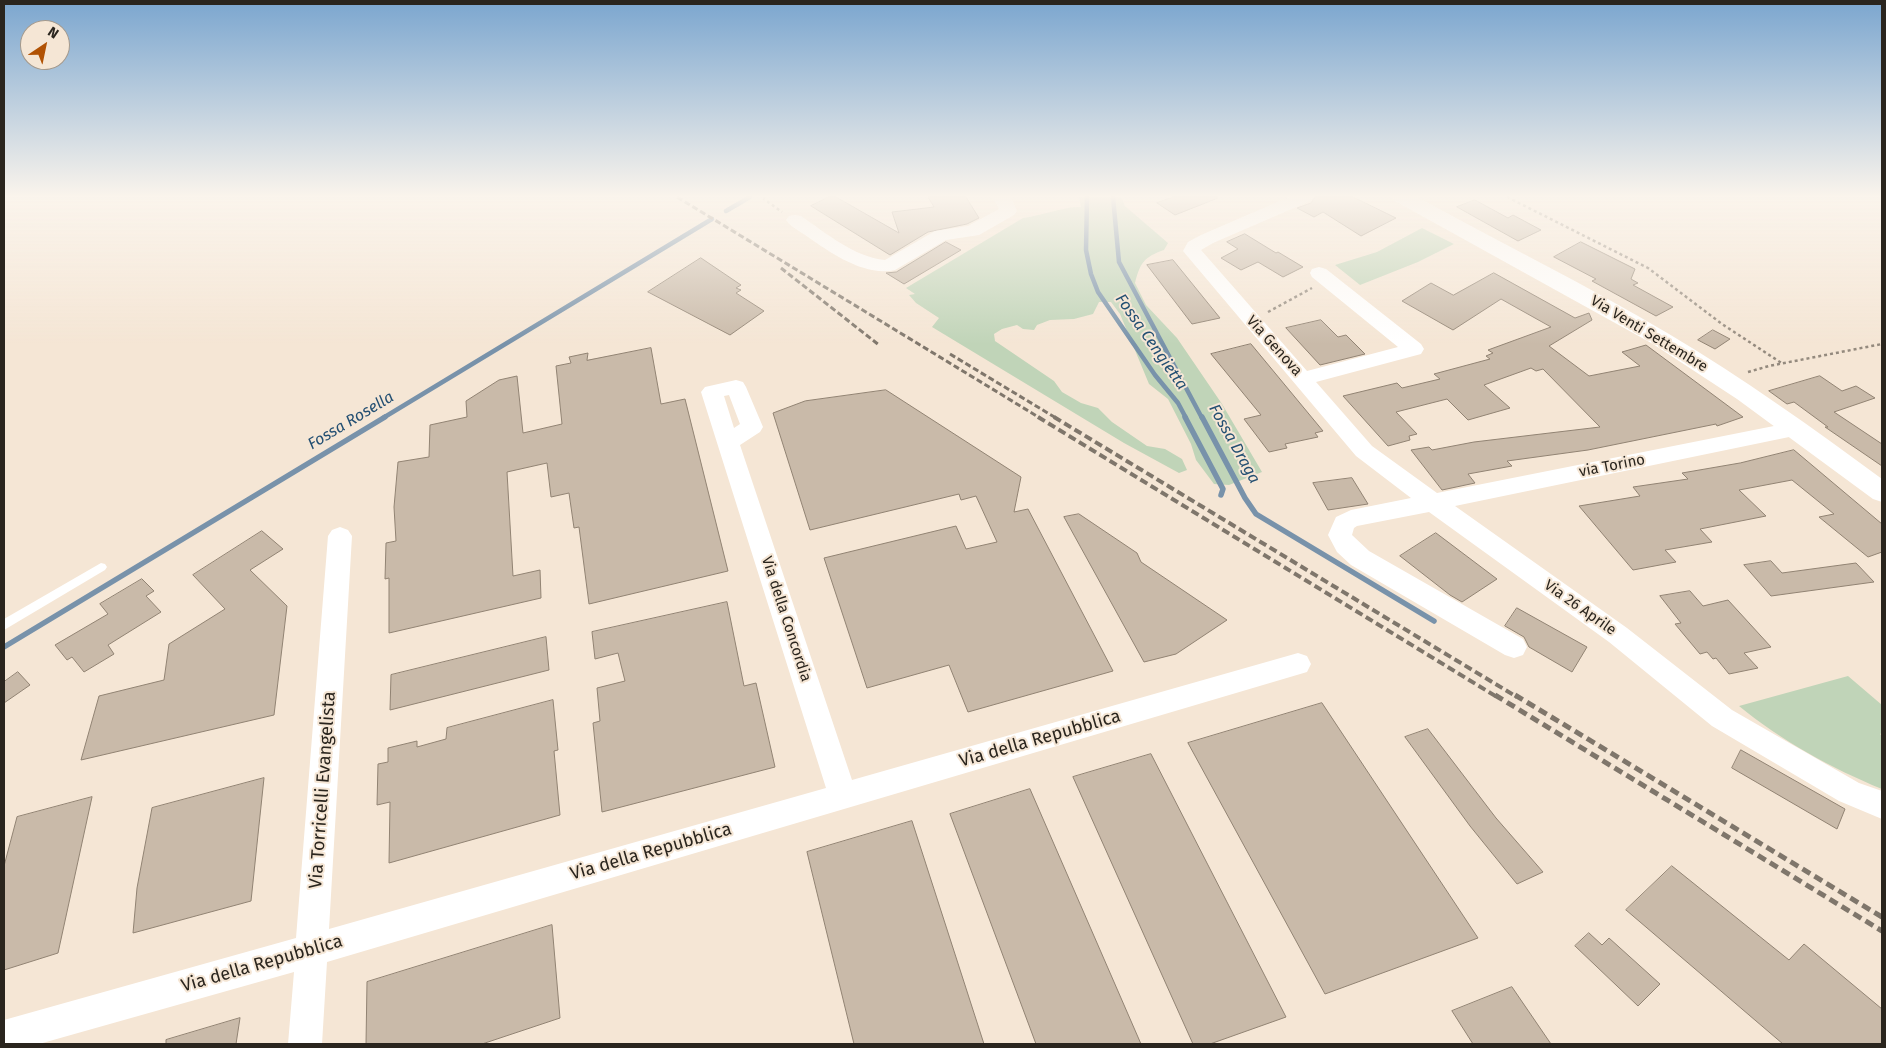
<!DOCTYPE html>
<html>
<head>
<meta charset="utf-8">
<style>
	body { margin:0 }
	#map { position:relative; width:1886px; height:1048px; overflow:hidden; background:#f5e6d5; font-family:"Fira Sans",sans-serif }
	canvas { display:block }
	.frame { position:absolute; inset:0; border:5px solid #2a251e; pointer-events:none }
	.north { position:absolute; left:20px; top:20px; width:50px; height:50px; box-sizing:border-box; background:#f5e6d5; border:1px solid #a4998c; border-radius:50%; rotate:34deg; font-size:14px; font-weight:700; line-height:20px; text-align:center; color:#2a251e }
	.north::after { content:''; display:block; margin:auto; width:18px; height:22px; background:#b15204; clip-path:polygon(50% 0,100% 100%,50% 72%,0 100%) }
</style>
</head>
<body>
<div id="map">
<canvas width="1886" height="1048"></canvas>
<div class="frame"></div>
<div class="north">N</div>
</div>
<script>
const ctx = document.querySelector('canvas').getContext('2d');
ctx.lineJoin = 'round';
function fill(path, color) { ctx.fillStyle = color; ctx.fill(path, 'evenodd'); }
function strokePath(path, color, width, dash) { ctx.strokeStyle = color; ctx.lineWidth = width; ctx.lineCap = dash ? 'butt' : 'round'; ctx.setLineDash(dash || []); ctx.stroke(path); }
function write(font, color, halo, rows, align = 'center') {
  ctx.font = font + ' "Fira Sans",sans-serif'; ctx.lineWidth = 4; ctx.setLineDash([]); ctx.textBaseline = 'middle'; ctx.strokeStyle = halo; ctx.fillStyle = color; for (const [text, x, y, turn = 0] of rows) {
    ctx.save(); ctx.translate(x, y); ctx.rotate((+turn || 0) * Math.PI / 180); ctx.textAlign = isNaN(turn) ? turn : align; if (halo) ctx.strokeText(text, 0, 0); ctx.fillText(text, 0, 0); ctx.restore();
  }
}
fill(new Path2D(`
	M1079,197H1121L1125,206L1168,243L1164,250C1144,257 1140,263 1135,283L1146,305L1177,338L1222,404L1262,472L1229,485L1214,484L1196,460L1191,444L1168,399L1149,384L1120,314L1111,302H1099L1093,314L1074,319L1050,320L1037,325L1034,330L1023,329L1017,325L1002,329L994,334L995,341L1054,381L1062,392L1081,403L1098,408L1112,422L1147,446L1165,449L1182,459L1187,470L1179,473L1124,443L932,327L939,318L916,303L909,295L915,294L906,288L1023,218C1044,215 1061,207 1081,207Z
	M1422,228L1454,244L1418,262L1360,285L1335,265L1377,252Z
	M1848,676L1882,705V733L1880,734L1882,736V789C1833,769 1780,740 1739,706Z`), '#c0d4b8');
strokePath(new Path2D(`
	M1087,197L1086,250L1091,274L1098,292L1155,375L1178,403L1186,418
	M1113,197L1119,262L1202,418
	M726,211L750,197
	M383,418L712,219`), '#7892aa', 4.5);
strokePath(new Path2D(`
	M1185,417L1223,489L1221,495
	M1202,417L1245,498L1256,514L1434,621
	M4,647L385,417`), '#7892aa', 5.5);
const building = new Path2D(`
	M829,197H836L899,233L892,212L934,207L928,197H966L979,218L967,224L928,232L890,255L811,206Z
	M1173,197H1218V198L1175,215L1157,203Z
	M1315,197H1353L1396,218L1361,236L1323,212L1314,217L1297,208L1311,203Z
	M1475,200L1508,218L1513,215L1541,230L1518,241L1457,207Z
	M1245,234L1276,253L1278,252L1303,267L1283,277L1258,262L1241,270L1221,258L1238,249L1227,242Z
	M946,242L961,250L904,284L886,273L896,272Z
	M1581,242L1635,269L1631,279L1638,283L1633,285L1673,307L1656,316L1592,281L1596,279L1554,257Z
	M701,258L741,285L736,288L741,290L736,293L764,311L730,335L648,292Z
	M1173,260L1220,318L1192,324L1147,265Z
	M1494,273L1575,318L1589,313L1592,320L1549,346L1589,376L1640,366L1622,352L1646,345L1743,417L1717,426L1716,424L1588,450L1507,461L1512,466L1468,474L1475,483L1442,490L1411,450L1429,447L1432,450L1474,442L1600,427L1543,369L1536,371L1531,368L1484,385L1510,408L1468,420L1447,399L1396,412L1417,434L1409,436L1410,440L1388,446L1343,396L1397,383L1402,388L1440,379L1434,374L1490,359L1486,356L1493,353L1488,350L1551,327L1501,299L1453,330L1402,301L1431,283L1453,295Z
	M1321,320L1338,337L1346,335L1365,354L1320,365L1286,328Z
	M1713,330L1730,339L1715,349L1698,340Z
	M1251,344L1323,431L1315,433L1318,437L1285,444L1287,448L1269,452L1244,419L1261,415L1211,354Z
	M651,348L661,404L685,399L728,571L589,604L579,527L574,528L569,493L551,497L547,463L507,472L513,576L540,570L541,598L389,633V578L385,579L386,543L396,541L394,507L398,462L429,457L430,425L467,417L466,401L499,380L517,376L523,433L562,424L556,366L571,363L569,357L588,353L587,360Z
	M1820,376L1842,391L1856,386L1875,398L1834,412L1882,444V466L1825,427H1828L1794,402L1787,404L1769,391Z
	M886,390L1021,477L1014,512L1028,509L1113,671L968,712L949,665L867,688L824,558L956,526L966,549L997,542L976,496L961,500L959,494L810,530L773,413L805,401Z
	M1794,450L1882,524V552L1868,557L1819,517L1834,514L1792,480L1739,490L1766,516L1700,529L1712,542L1665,550L1676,562L1633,570L1579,506L1640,496L1633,487L1688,479L1682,473L1740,463Z
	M1352,478L1368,504L1328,510L1313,483Z
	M1079,514L1137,553L1141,562L1227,620L1176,654L1144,662L1064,517Z
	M262,531L283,549L250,570L287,606L274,715L81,760L99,696L164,680L169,644L225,609L193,575Z
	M1436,533L1497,579L1462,602L1450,595L1400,556Z
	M1771,561L1782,573L1856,563L1874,582L1771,596L1744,565Z
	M142,579L154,591L146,596L161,612L108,645L114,654L84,672L72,657L67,660L55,645L108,614L100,604Z
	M1690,591L1703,606L1728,600L1771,647L1744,653L1758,668L1729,674L1716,658L1713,659L1707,652L1700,654L1675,624L1681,623L1660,596Z
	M727,602L744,686L756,683L775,767L602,812L593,723L600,721L597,688L625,681L618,653L595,659L592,632Z
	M1517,608L1587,647L1572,672L1529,647L1524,637L1505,626Z
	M546,637L549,670L390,710L391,675Z
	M18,672L30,685L4,703V682Z
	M553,700L558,750L554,751L560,815L389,863L390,802L377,805L378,764L388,762V748L417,741V747L446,739L447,728Z
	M1322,703L1478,938L1325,994L1188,743Z
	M1428,729L1496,818L1543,872L1517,884L1470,826L1405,737Z
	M1741,750L1845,809L1837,829L1732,768Z
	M1151,754L1286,1017L1210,1044H1193L1073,777Z
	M264,778L251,901L133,933L137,888L152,808Z
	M1030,789L1141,1044H1036L950,814Z
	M92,797L58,953L4,970V866L17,817Z
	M912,821L984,1044H854L807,852Z
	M1672,866L1789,960L1804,944L1882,1009V1044H1783L1626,910Z
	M552,925L560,1018L482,1044H366L367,982Z
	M1589,933L1602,945L1609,938L1660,984L1638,1006L1575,946Z
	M1512,987L1551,1044H1473L1452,1011Z
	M240,1018L236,1044H166V1040Z`);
fill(building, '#c9baa9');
strokePath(building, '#918373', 1);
strokePath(new Path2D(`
	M765,197L764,199L782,212
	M1507,197L1648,268L1722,324L1783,364
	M1268,312L1312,288
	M1748,372L1769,366L1882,344`), '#948a7e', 2.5, [3, 3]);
fill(new Path2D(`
	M101,563L105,564L107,567L105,570L4,630V619Z`), '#fff');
fill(new Path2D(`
	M993,197H1011L1017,211L1014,215L979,235L946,240L895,270C865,277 831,253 808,237C801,232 791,227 786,220L789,216L795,215L801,216C826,233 854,257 885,260L935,231L968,226L999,209Z
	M1289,197H1313L1310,201L1213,243L1201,250L1307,371L1398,347L1312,277L1310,273L1312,269L1319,267L1326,269L1421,344L1424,349L1421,354L1316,382L1372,446L1437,493L1794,422L1802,424L1805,429L1802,434L1794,436L1455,506L1627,628L1732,710L1859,783L1882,791V819L1839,801L1712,726L1609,642L1429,512L1357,526L1354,528L1352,535L1369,551L1523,639L1527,647L1523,655L1514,658L1505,655L1351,565L1337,552L1328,535L1336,517L1351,510L1411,498L1356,456L1183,251L1188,242L1201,235Z
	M736,380L743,382L746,387L763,427L760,432L740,445L852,780L1298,653L1307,656L1311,664L1307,672L327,962L322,1044H288L294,972L39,1044H4V1020L296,938L328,536L332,530L340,527L348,530L352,536L329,929L826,788L701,392L705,387ZM729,395L740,424L734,428L724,396Z`), '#fff');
fill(new Path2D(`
	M1392,197H1417C1501,243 1587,285 1669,334C1743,378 1813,428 1882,479V502L1873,499L1737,399L1653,344L1395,201Z`), '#fff');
strokePath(new Path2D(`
	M677,197L1040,418
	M781,268L879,345
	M950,354L1056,418`), '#7f766b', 3, [6, 3]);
strokePath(new Path2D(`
	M1038,417L1497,697
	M1054,417L1517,697`), '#7f766b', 4, [8, 4]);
strokePath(new Path2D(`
	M1495,695L1882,931
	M1515,695L1882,917`), '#7f766b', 5, [9, 5]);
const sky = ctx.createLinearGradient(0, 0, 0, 344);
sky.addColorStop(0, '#7ba6cf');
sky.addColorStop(0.57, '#faf4ec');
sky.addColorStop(1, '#faf4ec00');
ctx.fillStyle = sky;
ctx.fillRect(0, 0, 1886, 344);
write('15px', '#2a251e', '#f5e6d5', [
	["Via Venti Settembre",1649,334,31],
	["Via Genova",1274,346,48],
	["via Torino",1612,466,-11],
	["Via 26 Aprile",1580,608,35],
	["Via della Concordia",786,619,72]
]);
write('italic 16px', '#234f72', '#f5e6d5', [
	["Fossa Cengietta",1151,342,55],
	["Fossa Rosella",351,421,-31],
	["Fossa Draga",1234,444,61]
]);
write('18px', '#2a251e', '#f5e6d5', [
	["Via della Repubblica",1040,739,-16],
	["Via Torricelli Evangelista",323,790,-86],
	["Via della Repubblica",651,852,-16],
	["Via della Repubblica",262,964,-16]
]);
</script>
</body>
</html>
